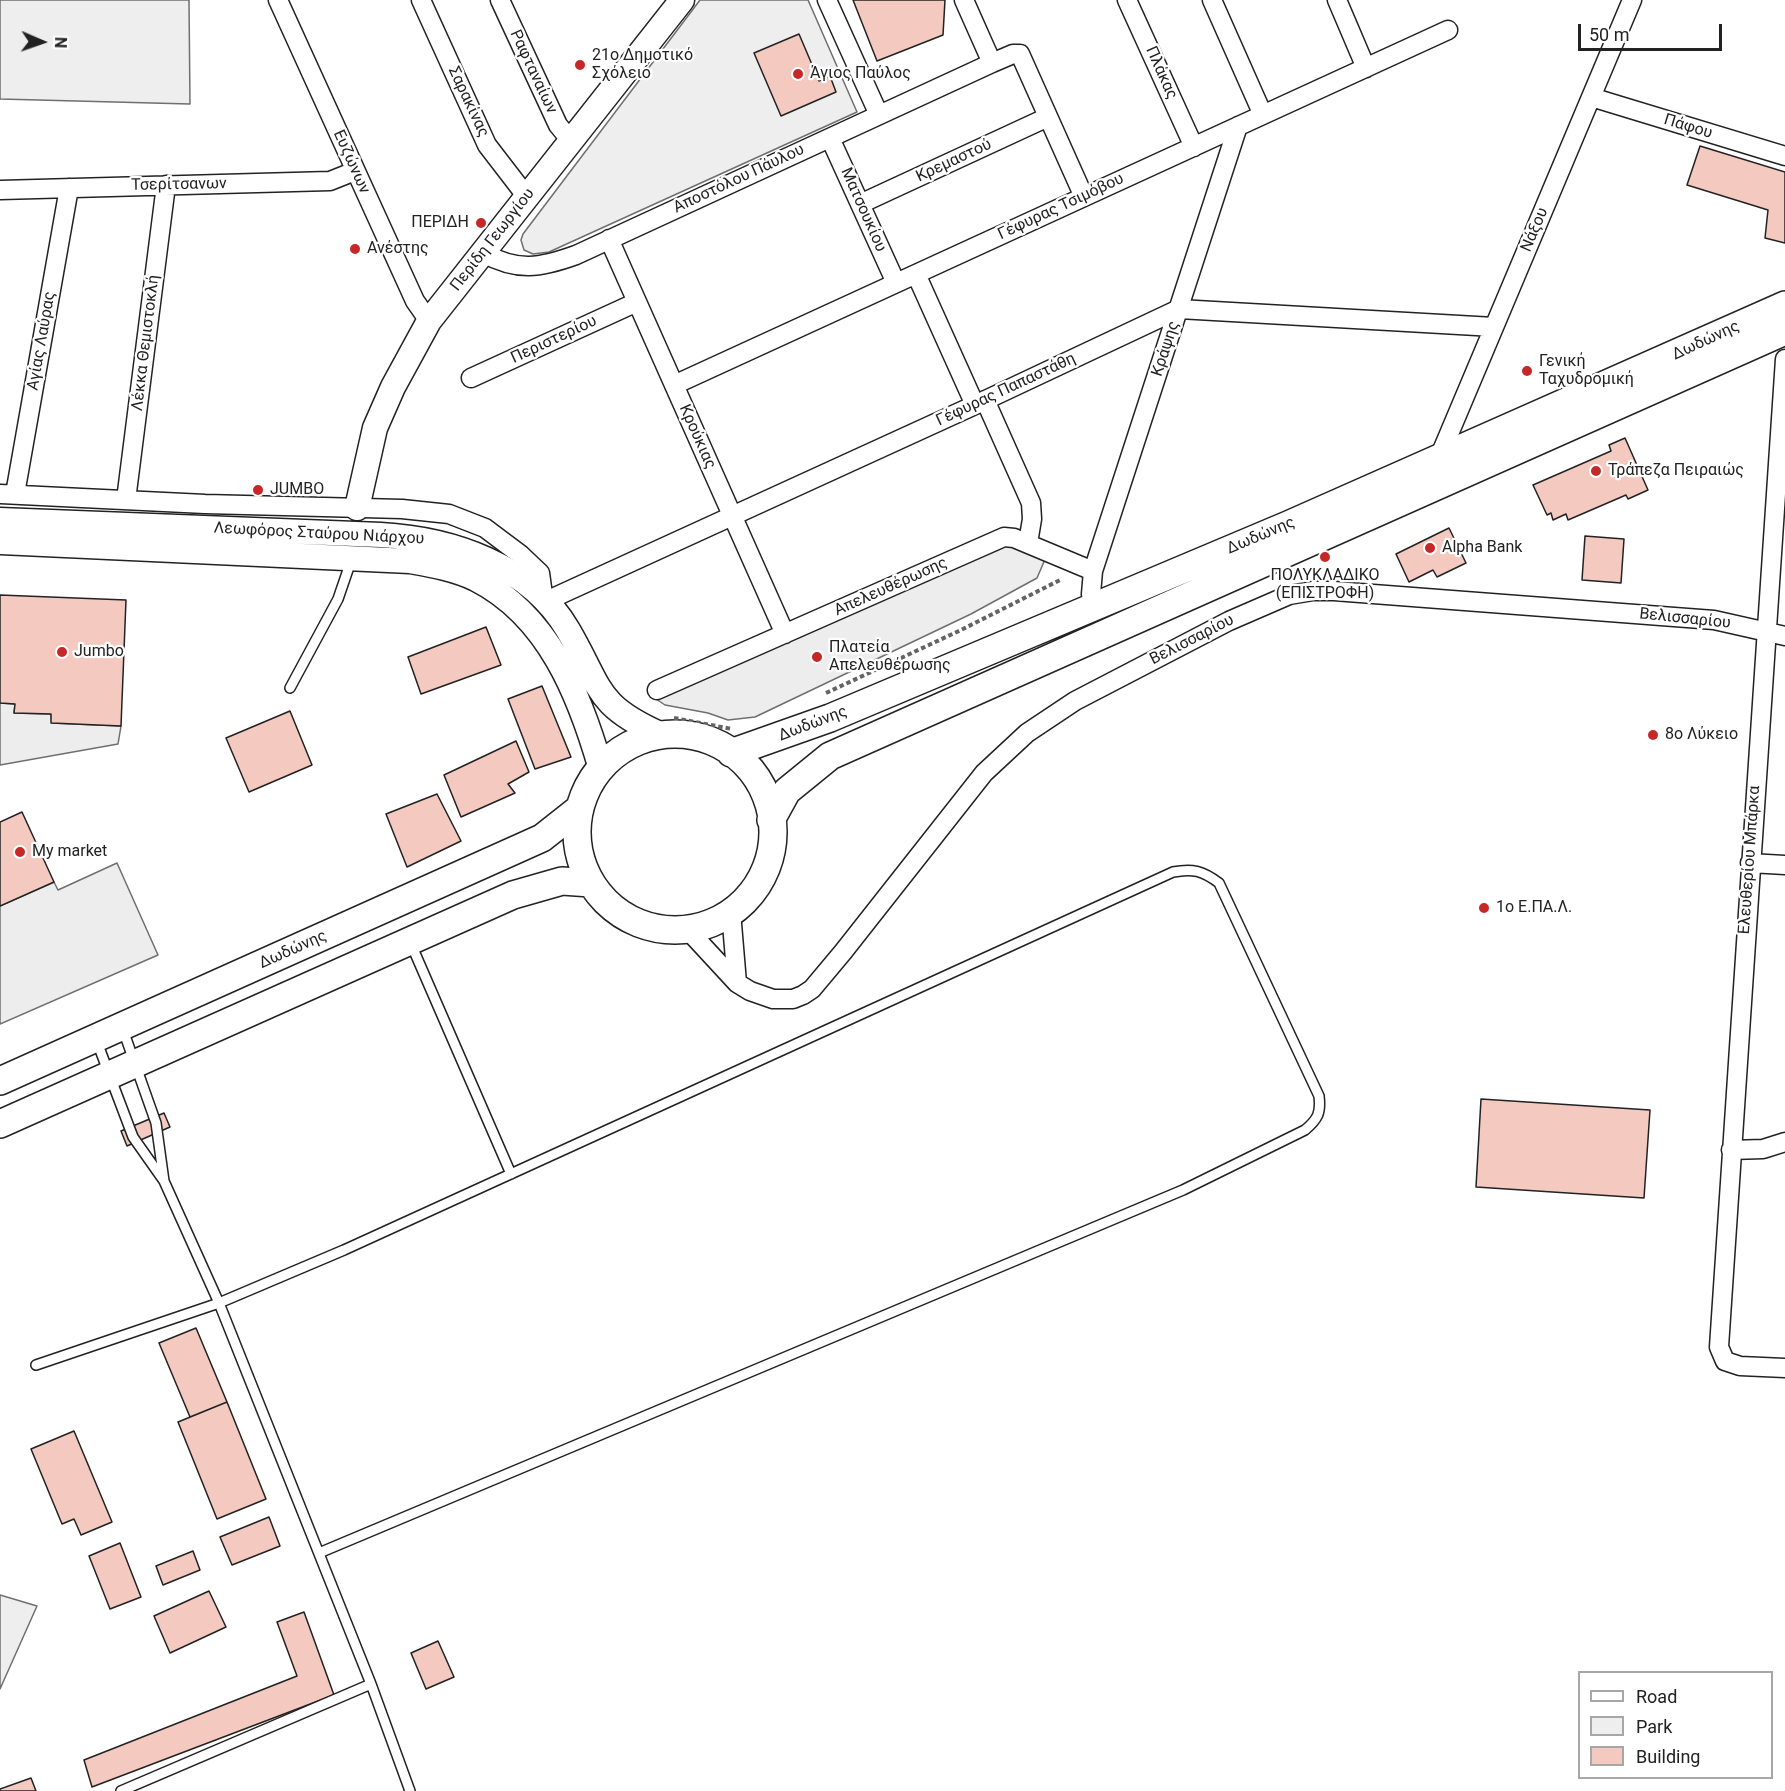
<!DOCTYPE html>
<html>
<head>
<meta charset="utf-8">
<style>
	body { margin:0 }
	#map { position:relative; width:1785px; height:1791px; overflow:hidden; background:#fff; font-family:Roboto,sans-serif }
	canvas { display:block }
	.legend { position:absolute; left:1578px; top:1671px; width:195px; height:108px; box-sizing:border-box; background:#fff; border:2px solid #a7a7a7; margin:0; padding:8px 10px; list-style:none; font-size:18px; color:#222 }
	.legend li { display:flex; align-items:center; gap:12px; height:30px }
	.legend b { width:30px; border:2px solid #a7a7a7 }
	.north { position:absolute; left:12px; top:12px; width:60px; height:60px; -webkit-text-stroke:4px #fff; paint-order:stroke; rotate:92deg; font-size:16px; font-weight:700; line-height:24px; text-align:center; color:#222 }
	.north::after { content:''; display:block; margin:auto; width:21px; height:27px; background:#222; clip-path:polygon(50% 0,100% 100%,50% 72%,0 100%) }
	.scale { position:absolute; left:1578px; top:24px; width:144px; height:27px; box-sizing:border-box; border:3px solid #222; border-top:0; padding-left:8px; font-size:18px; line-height:21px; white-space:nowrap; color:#222; -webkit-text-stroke:4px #fff; paint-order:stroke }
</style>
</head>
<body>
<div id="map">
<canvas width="1785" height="1791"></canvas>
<ul class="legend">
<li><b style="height:8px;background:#fff"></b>Road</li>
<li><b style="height:16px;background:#eee"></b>Park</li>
<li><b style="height:16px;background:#f3c9c0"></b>Building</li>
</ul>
<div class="north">N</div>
<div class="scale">50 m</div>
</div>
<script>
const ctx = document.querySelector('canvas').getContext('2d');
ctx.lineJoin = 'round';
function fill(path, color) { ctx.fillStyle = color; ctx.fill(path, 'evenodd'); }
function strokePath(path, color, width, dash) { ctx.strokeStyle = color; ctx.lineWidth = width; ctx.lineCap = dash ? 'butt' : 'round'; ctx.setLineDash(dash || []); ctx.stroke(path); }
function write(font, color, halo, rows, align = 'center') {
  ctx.font = font + ' Roboto,sans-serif'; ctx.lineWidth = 4.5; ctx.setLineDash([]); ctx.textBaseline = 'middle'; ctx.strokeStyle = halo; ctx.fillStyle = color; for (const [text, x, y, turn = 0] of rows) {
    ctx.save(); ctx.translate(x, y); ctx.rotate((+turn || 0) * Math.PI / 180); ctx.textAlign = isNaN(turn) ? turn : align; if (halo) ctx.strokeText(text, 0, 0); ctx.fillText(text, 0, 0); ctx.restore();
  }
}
const green = new Path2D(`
	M0,0H189L190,104L0,99Z
	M700,0H808L857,112L549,252L533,254L524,250L521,240L523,234Z
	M0,1595L37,1606L0,1689Z`);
fill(green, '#eee');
strokePath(green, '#6f6f6f', 1.5);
const parking = new Path2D(`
	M1009,543L1046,557L1037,578L971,614L755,717L728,720L708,713L665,705L656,699Z
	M0,703L15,704L14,713L51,714L52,723L121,726L118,744L0,765Z
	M117,863L158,955L0,1024V906L54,882L58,890Z`);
fill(parking, '#ededed');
strokePath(parking, '#6f6f6f', 1.5);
const building = new Path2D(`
	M853,0H945L943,35L877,61Z
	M799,34L819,81L830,76L836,92L781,116L754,53Z
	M1700,146L1785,172V243L1765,238L1768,210L1687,185Z
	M1625,438L1648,490L1628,499L1626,495L1568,520L1566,514L1553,520L1551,513L1547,515L1533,485L1611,451L1609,445Z
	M1449,528L1466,563L1437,577L1433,570L1409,582L1396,554Z
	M1585,536L1624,539L1621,583L1582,580Z
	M0,595L126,600L121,726L51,723V714L14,713L15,704L0,703Z
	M486,627L501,665L421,694L408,657Z
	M542,686L571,757L535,769L508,699Z
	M290,711L312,765L249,792L226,738Z
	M516,741L529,772L508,784L515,793L461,817L444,775Z
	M437,794L461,841L407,867L386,814Z
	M22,812L54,882L0,906V822Z
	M1481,1099L1650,1110L1644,1198L1476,1187Z
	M164,1113L170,1127L127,1146L121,1131Z
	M196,1328L227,1402L190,1417L159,1343Z
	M227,1402L266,1499L217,1519L178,1422Z
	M74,1431L112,1522L81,1535L74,1519L62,1524L31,1449Z
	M269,1517L280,1546L232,1565L220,1537Z
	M120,1543L141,1597L110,1609L89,1556Z
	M193,1551L200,1570L163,1585L156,1566Z
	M209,1591L226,1627L170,1653L154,1616Z
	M304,1612L334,1695L92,1787L84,1760L297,1676L277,1622Z
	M438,1641L454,1677L426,1689L411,1653Z
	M31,1778L36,1791H0V1789Z`);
fill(building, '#f3c9c0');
strokePath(building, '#222', 1.5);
const lane = new Path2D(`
	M290,688L338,599L351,561
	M411,944L511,1174
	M122,1027L156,1123L164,1181
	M97,1042L133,1137L164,1181L219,1303L371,1684L410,1791
	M36,1365L219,1303L344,1250L1173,872C1193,868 1203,871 1219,883L1319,1096C1321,1113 1318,1119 1305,1130L1183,1190L319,1553
	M121,1791L371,1684`);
const street = new Path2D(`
	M278,0L415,301L429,321
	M421,0L487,145L527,197
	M500,0L558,125L571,141
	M827,0L879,115
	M964,0L992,63L1013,54H1020L1084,197
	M1127,0L1194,147
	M1212,0L1263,115
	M1337,0L1366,68
	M1591,97L1785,156
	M830,138L896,283
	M0,190L330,181L355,171
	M860,204L1048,117
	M609,239L785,634
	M483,253C518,272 540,268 576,255L992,63
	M916,274L975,405
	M1785,359L1719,1347L1725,1361L1740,1366L1785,1368
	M471,378L637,302
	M674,385L1448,30
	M985,400L1031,503L1032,519L1028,543
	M1438,460L1632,0
	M0,494L205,504L402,509L449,514L485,528L521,555L540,573L544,602L975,405L1179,309L1494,327
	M15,494L69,188
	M126,500L166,185
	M1093,571L1238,126
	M657,690L1004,537L1014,538L1093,571L1091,594L1094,606
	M1750,863L1785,865
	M731,912L737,983
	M688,930L737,983L750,991L773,999H793L803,995L812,989L843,952L984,773L1027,733L1075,701L1229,621L1289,595L1313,591H1334L1661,616L1714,620L1785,636
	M1731,1150L1763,1149L1785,1142`);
const secondary = new Path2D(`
	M357,508L375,428L393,387L429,321L682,0
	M0,520L381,535C452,539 530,565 568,630C602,688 594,705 662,735
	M0,542L410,561C432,565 455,569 476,579C549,616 580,696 601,769`);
const primary = new Path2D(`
	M577 832a98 98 0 1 1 196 0a98 98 0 1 1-196 0Z
	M731,753L830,718L1288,525L1785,305
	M771,820L787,791L830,756L1785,331
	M0,1081L542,838L580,808
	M0,1124L513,895L562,881L591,883`);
strokePath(lane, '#222', 12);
strokePath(street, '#222', 21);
strokePath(secondary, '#222', 27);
strokePath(primary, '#222', 30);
strokePath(new Path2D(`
	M826,693L961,630L1062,579
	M674,718L732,729`), '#646464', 4, [4.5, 3]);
strokePath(lane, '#fff', 9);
strokePath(street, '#fff', 18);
strokePath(secondary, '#fff', 24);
strokePath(primary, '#fff', 27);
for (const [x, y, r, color] of [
	[580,65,6,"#c62828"],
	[798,74,6,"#c62828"],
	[481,223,6,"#c62828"],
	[355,249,6,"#c62828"],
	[1527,371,6,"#c62828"],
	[1596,471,6,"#c62828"],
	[258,490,6,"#c62828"],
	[1430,548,6,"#c62828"],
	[1325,557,6,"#c62828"],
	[62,652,6,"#c62828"],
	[817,657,6,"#c62828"],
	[1653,735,6,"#c62828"],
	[20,852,6,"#c62828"],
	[1484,908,6,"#c62828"]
]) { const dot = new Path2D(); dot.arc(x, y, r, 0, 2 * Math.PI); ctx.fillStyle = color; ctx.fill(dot); strokePath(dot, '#fff', 2); }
write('16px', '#222', '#fff', [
	["21ο Δημοτικό",592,56],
	["Σχόλειο",592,74],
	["Άγιος Παύλος",810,74],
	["ΠΕΡΙΔΗ",469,223,"right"],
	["Ανέστης",367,249],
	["Γενική",1539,362],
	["Ταχυδρομική",1539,380],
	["Τράπεζα Πειραιώς",1608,471],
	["JUMBO",270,490],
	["Alpha Bank",1442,548],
	["ΠΟΛΥΚΛΑΔΙΚΟ",1325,576,"center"],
	["(ΕΠΙΣΤΡΟΦΗ)",1325,594,"center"],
	["Πλατεία",829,648],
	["Απελευθέρωσης",829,666],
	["Jumbo",74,652],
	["8ο Λύκειο",1665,735],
	["My market",32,852],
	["1ο Ε.ΠΑ.Λ.",1496,908]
], 'left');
write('16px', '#222', '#fff', [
	["Ραφταναίων",533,72,65],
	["Πλάκας",1161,73,66],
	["Σαρακίνας",468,102,65],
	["Πάφου",1688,127,17],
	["Κρεμαστού",954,161,-25],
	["Ευζώνων",351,162,66],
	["Αποστόλου Πάυλου",739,179,-25],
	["Τσερίτσανων",179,185,-1],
	["Γέφυρας Τσιμόβου",1061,207,-25],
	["Ματσουκίου",863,210,66],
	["Νάξου",1535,230,-67],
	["Περίδη Γεωργίου",493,240,-52],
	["Περιστερίου",554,340,-25],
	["Αγίας Λαύρας",42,341,-80],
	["Δωδώνης",1706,341,-25],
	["Λέκκα Θεμιστοκλή",146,343,-83],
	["Κράψης",1166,349,-72],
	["Γέφυρας Παπαστάθη",1006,390,-25],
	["Κρούκιας",697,437,66],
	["Λεωφόρος Σταύρου Νιάρχου",319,534,3],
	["Δωδώνης",1261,536,-23],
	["Απελευθέρωσης",891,587,-24],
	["Βελισσαρίου",1685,619,6],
	["Βελισσαρίου",1192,640,-27],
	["Δωδώνης",813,724,-21],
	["Ελευθερίου Μπάρκα",1750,860,-86],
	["Δωδώνης",293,950,-24]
]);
</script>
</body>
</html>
